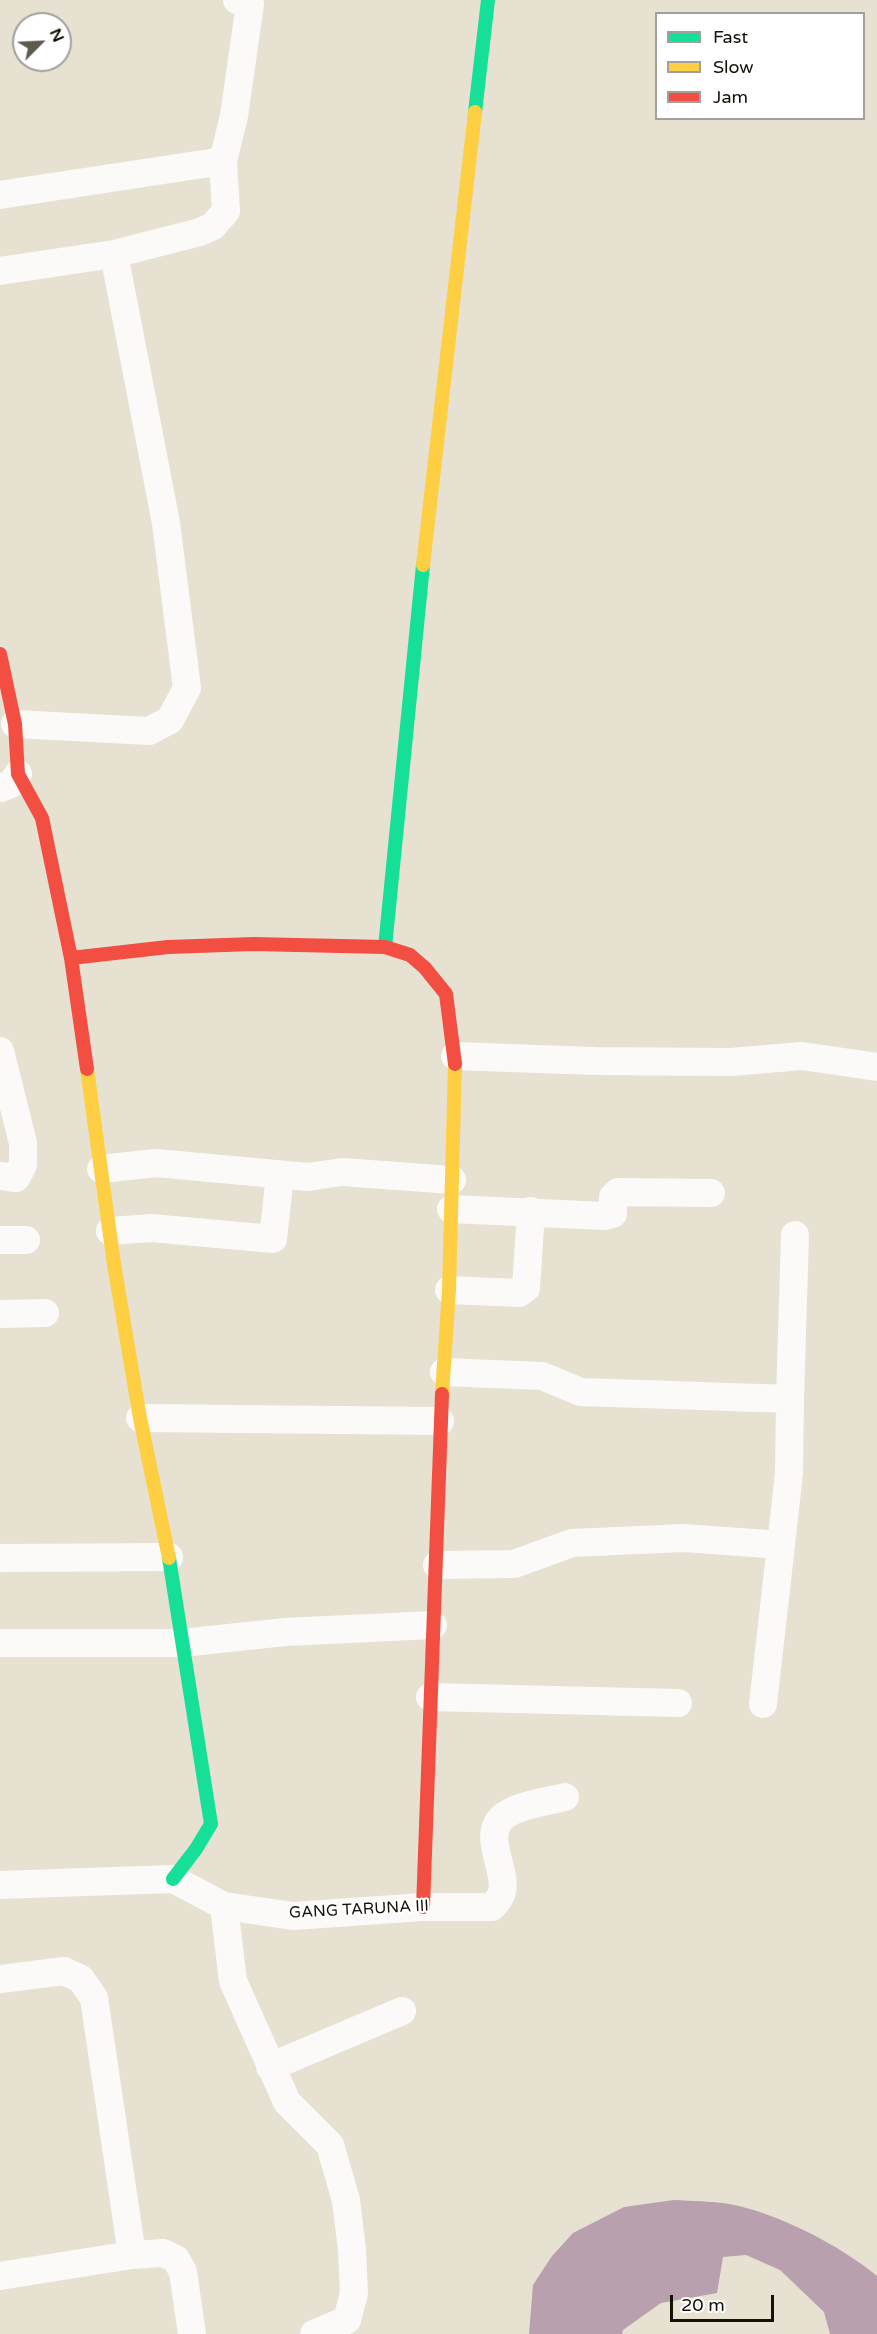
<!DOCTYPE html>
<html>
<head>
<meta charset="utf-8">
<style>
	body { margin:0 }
	#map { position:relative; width:877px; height:2334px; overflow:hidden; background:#e6e1d1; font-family:"Varela Round",sans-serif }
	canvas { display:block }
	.legend { position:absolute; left:655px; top:12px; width:210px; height:108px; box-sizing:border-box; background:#fff; border:2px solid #a1a09c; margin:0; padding:8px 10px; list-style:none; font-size:18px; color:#141107 }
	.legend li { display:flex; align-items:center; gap:12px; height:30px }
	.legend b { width:30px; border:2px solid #a1a09c }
	.north { position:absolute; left:12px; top:12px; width:60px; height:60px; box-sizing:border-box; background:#fff; border:2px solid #a1a09c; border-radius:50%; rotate:66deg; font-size:16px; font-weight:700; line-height:24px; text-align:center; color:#141107 }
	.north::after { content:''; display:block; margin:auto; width:21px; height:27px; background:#5e5a4e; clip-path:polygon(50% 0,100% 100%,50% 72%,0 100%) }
	.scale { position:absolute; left:670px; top:2295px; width:104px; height:27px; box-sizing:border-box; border:3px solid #141107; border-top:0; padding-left:8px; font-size:18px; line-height:21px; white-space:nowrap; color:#141107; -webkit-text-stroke:4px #fff; paint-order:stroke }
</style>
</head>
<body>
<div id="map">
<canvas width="877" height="2334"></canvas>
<ul class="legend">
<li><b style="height:8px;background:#16e098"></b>Fast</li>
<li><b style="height:8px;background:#ffcf43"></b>Slow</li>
<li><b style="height:8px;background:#f24e42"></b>Jam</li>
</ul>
<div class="north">N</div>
<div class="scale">20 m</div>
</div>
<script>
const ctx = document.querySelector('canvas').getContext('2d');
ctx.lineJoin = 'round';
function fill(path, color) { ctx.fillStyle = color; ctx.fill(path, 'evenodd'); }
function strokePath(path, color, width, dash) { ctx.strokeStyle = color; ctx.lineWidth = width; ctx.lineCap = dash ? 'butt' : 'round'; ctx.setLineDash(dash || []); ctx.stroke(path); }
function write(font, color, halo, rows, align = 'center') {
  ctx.font = font + ' "Varela Round",sans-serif'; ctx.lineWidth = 4.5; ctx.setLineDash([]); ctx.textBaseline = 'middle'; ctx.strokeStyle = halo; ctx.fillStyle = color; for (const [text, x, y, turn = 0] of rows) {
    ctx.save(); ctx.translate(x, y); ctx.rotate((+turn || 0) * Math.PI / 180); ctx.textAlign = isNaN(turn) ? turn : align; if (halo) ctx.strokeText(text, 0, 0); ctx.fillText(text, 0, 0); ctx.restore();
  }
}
fill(new Path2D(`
	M674,2200C692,2201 711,2201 729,2204C776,2212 841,2246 877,2276V2334H830L824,2312L780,2270L746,2255L723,2257L717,2293L661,2303L623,2330L622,2334H529L533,2285L552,2256L573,2233L624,2207Z`), '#b8a0af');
strokePath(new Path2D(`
	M0,195L223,161
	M0,271L114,254L200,232L213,226L226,211L223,161L234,116L250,4L237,0
	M15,724L149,731L170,720L187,688L166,523L114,254
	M0,788L11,784L18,774
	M0,1051L23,1143V1165L16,1178L0,1176
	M455,1056L595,1061L731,1062L802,1056L877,1067
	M101,1169L156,1163L308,1177L342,1172L452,1180
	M451,1209L605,1216L613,1214V1197L618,1192L711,1193
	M110,1231L151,1228L273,1239L280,1175
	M0,1240H26
	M449,1290L519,1293L526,1288L531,1211
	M0,1314L45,1313
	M444,1372L542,1376L581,1392L790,1399L795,1235
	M140,1418L440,1421
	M0,1558L169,1557
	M437,1565L514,1564L572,1543L684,1538L781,1545L789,1473L790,1399
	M0,1643H182L285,1632L433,1625
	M430,1697L678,1703
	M763,1704L781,1545
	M0,1885L173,1879L224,1906L293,1916L423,1907H492C496,1903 500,1899 502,1892C508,1869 478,1832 507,1814C523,1804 546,1802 565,1797
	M224,1906L233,1981L287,2102L330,2145L346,2200L352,2250L354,2293L347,2320L314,2334
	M0,1979L64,1971L81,1979L94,1998L132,2255
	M270,2067L402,2011
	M0,2276L132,2255L163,2253L176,2259L183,2272L192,2334`), '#fbfaf8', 28);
strokePath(new Path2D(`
	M475,112L488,0
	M385,947L423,565
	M169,1558L211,1824L196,1849L173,1879`), '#16e098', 14);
strokePath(new Path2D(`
	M423,565L475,112
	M87,1069L114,1264L140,1418L169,1558
	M442,1394L449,1290L455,1064`), '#ffcf43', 14);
strokePath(new Path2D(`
	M0,654L15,724L18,774L42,818L71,958L87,1069
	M71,958L168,947L253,944L385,947L410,955L425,968L446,994L455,1064
	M423,1907L442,1394`), '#f24e42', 14);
write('16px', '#141107', '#fff', [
	["GANG TARUNA III",359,1910,-3]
]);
</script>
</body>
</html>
